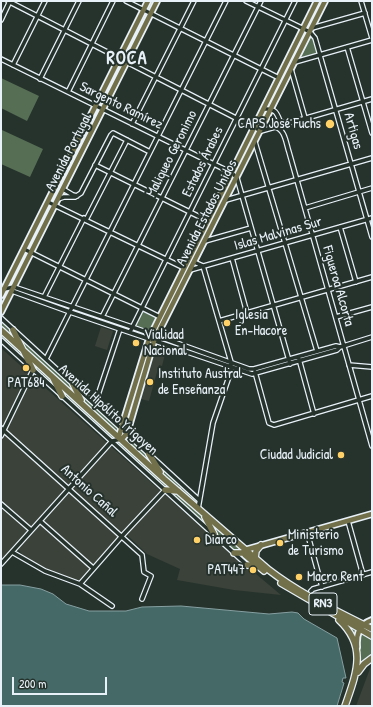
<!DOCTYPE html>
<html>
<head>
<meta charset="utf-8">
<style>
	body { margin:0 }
	#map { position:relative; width:373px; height:707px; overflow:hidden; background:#26332d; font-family:"Patrick Hand",sans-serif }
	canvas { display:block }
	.frame { position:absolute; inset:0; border:2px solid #e8f1f8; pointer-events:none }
	.scale { position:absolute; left:12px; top:677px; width:95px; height:18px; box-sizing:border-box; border:2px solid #e8f1f8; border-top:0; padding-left:5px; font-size:12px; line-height:14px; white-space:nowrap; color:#e8f1f8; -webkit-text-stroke:3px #26332d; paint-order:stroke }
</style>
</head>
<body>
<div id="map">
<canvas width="373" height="707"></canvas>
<div class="frame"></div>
<div class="scale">200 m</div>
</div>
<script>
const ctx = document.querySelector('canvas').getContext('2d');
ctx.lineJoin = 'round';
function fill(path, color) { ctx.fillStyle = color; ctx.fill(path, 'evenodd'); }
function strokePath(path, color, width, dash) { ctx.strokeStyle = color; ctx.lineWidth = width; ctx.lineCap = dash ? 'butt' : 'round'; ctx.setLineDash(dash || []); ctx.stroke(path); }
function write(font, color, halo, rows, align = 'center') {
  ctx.font = font + ' "Patrick Hand",sans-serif'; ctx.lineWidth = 4; ctx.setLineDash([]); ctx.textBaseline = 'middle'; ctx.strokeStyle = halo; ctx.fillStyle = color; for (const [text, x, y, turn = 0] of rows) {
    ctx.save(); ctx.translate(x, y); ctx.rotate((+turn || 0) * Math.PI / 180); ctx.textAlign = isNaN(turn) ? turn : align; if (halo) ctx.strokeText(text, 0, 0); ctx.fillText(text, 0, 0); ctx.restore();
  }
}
fill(new Path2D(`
	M101,327L113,331L107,350L95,346Z
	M156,347L166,350L162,366L159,365L149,401L141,399Z
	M1,348L212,537L281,595L234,590L177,580L180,569L147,554L124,532L78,582H75L24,561L20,551L14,546L1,559Z
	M371,666L372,706H356Z`), '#3b4239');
fill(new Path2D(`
	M148,1H157L14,287L151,334L317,1H325L309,33L315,38L319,55L295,62L157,336L249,369L340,347L337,350L256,374L154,341L127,433L199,500L198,509L269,570L372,629V658L359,670L357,652L339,620L283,586L257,566L247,565L1,340V318L121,428L149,339L12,291L1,312V295Z
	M1,78L39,96L27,121L1,108Z
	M2,130L43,149L30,177L1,164Z
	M143,310L156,317L149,332L135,327Z`), '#566e54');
const water = new Path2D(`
	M1,585H20L41,589L53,594L66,604L89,611H126L142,607L181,606L269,614L292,612L298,613L304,619L337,638L346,678H343L342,682L344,683L337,706H1Z`);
fill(water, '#446967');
strokePath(water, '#869fa1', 1);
const minor = new Path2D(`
	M8,1L261,131L275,127C285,129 286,143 289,152L372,446
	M126,1L279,78
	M246,1L310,32L315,38L372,237
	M361,1L372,38
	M1,20L10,1
	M312,28L365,13
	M347,47L372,133
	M1,59L232,173L237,178L290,364
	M295,62L372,40
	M13,65L45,1
	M291,69L305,118
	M40,79L79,1
	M68,92L113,1
	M264,109C275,108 277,113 280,121L286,124L372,99
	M132,124L194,1
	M255,142L317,351
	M95,165L208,221
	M63,189L73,195L77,196
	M58,199L64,197H75L81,193L111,135L113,133L150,152
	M226,200L372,158
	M48,202L184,268
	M305,208L372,188
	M86,220L127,140
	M340,227L356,282
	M205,241L251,228
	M24,249L160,317
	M232,258L247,313
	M194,262L203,266L231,362V371L213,423L198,509
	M190,270L372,218
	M4,289L14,287L132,327L249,369H254L336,346L340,347L372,337
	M12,291L70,312L252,374L337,350L340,347
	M44,297L84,218
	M102,317L261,1
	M336,317L372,307
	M1,318L199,500
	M219,321L372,277
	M130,332L295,1
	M1,340L247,565
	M46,359L226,1
	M299,359L314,414
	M349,365L372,367
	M255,372L269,423L274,425L372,396
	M95,404L120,329
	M1,428L142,555L144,572L151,576L142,599
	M1,436L33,370
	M1,504L31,530
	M40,521L93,568
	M348,521L363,575
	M307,532L322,587
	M12,552L45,571L80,584L112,606
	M1,564L112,441L121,439
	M80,584L122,536L165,490
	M311,591L313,589L372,572`);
const major = new Path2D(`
	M1,295L148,1
	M1,312L157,1
	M119,436L149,339L317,1
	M122,439L127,433L154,341L325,1
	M243,552L245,550L372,514
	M357,647C356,634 359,625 372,620`);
const highway = new Path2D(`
	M1,330L164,479L269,570C300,594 337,611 372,629
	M13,330L33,370
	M53,378L62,396
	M73,384L81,400
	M149,454L160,472
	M165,490L178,491
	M205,517L214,534
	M234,553H242
	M245,555L264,571
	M255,559L256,551L261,545
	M247,565L257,566
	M281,583L372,636
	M339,620C368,647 356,674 345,706
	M358,672L364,664L372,658`);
strokePath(minor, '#e8f1f8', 6);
strokePath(major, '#e8f1f8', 8);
strokePath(highway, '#e8f1f8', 8);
strokePath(minor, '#26332d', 3.5);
strokePath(major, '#71704a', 4.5);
strokePath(highway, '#71704a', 5.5);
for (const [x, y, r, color] of [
	[330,124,5,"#ffd166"],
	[227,323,4,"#ffd166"],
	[136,343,4,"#ffd166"],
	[26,368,4,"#ffd166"],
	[150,382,4,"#ffd166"],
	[341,455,4,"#ffd166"],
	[197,540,4,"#ffd166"],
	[280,543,4,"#ffd166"],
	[253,570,4,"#ffd166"],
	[299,577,4,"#ffd166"]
]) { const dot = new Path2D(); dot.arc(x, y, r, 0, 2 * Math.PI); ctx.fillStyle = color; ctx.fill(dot); strokePath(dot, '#26332d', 1.5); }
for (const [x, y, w] of [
	[323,604,28]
]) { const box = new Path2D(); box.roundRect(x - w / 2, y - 11, w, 22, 3); ctx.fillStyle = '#26332d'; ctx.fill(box); strokePath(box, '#e8f1f8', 1); }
write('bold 13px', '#e8f1f8', null, [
	["RN3",323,604]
]);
write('14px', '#e8f1f8', '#26332d', [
	["Sargento Ramírez",121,106,26],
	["Artigas",353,131,74],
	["Avenida Portugal",69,152,-63],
	["Maliqueo Geronimo",172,154,-63],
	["Estados Árabes",203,162,-64],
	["Avenida Estados Unidos",207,213,-63],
	["Islas Malvinas Sur",278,234,-16],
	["Figueroa Alcorta",338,286,74],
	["Avenida Hipólito Yrigoyen",108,410,42],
	["Antonio Cañal",89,491,42]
]);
write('14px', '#e8f1f8', '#26332d', [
	["CAPS José Fuchs",321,124,"right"],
	["Iglesia",235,315],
	["En-Hacore",235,331],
	["Vialidad",144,335],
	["Nacional",144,351],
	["Instituto Austral",158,374],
	["de Enseñanza",158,390],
	["PAT684",26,383,"center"],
	["Ciudad Judicial",333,455,"right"],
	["Ministerio",288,535],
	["de Turismo",288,551],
	["Diarco",205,540],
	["PAT447",245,570,"right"],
	["Macro Rent",307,577]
], 'left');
ctx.letterSpacing = '1px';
write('bold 18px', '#e8f1f8', '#26332d', [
	["ROCA",127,59]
]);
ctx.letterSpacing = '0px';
</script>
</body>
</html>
